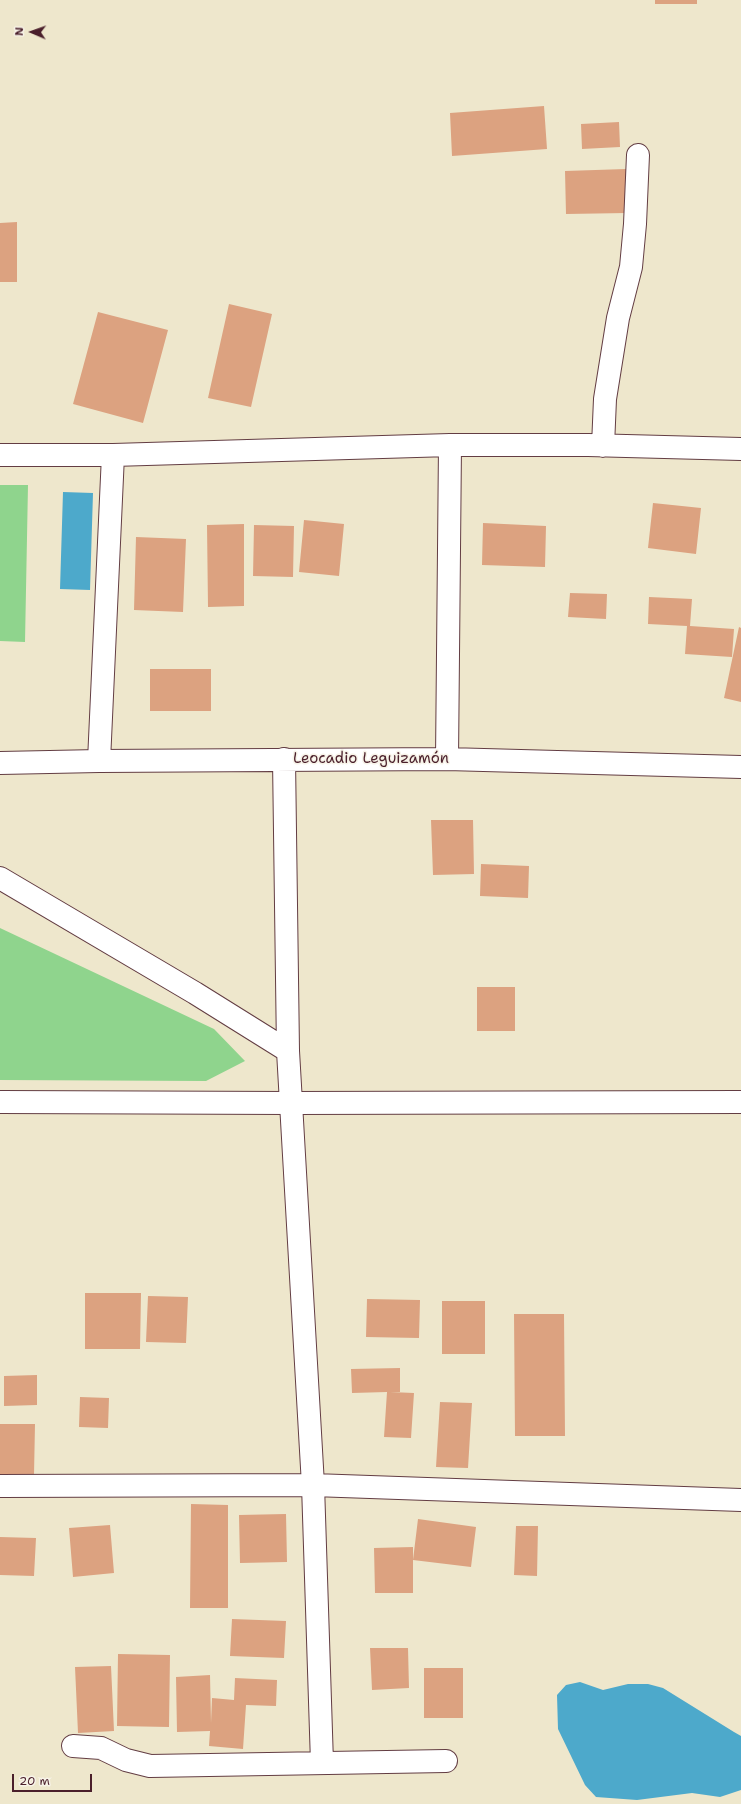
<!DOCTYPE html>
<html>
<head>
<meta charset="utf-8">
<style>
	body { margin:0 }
	#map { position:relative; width:741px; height:1804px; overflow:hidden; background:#eee7cc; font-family:"Shantell Sans",sans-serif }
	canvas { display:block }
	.north { position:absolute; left:12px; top:12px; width:40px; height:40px; -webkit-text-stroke:3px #f7f3e8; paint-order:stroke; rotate:272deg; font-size:11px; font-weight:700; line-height:16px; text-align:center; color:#4a1f2b }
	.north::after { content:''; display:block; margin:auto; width:14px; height:18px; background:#4a1f2b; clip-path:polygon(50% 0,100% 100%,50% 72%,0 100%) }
	.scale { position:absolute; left:12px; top:1774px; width:80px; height:18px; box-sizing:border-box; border:2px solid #4a1f2b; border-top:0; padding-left:5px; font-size:12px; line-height:14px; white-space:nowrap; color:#4a1f2b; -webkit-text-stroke:3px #f7f3e8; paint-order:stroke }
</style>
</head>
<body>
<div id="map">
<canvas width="741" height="1804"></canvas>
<div class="north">N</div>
<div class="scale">20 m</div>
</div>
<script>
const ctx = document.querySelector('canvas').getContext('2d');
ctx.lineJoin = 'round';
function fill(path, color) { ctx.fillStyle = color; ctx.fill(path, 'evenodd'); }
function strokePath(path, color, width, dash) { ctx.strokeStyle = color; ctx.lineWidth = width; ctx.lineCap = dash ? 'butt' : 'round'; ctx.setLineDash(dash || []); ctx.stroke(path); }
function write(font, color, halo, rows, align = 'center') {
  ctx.font = font + ' "Shantell Sans",sans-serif'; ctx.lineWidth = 3; ctx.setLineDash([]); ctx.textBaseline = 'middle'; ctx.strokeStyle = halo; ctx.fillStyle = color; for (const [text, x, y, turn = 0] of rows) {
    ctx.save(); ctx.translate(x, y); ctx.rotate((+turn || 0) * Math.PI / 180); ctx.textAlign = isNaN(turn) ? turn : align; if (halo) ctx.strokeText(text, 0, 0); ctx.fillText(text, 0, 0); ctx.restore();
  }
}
fill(new Path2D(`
	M0,485H28L25,642L0,641Z
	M0,928L214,1029L245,1061L206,1081L0,1080Z`), '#8fd48d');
fill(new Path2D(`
	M63,492L93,493L90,590L60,589Z
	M580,1682L603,1690L628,1684H648L663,1688L734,1732L741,1736V1790L720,1797L692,1793L637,1800L596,1797L585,1785L558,1729L557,1695L566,1685Z`), '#4da9cb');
fill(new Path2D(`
	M655,0H697V4H655Z
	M544,106L547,149L452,156L450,113Z
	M619,122L620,147L582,149L581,124Z
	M626,169L627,213L566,214L565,171Z
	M17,222V282H0V223Z
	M229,304L272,314L251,407L208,398Z
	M98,312L168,330L143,423L73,404Z
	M653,503L701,508L696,554L648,548Z
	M304,520L344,524L339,576L299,572Z
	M483,523L546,526L545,567L482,565Z
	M244,524V606L208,607L207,525Z
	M254,525L294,526L293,577L253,576Z
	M136,537L186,539L183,612L134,610Z
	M570,593L607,594L606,619L568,617Z
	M649,597L692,599L690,626L734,629L732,657L685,654L687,626L648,624Z
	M739,627L741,628V702L724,698Z
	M150,669H211V711H150Z
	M431,820H473L474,874L433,875Z
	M481,864L529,866L528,898L480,896Z
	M477,987H515V1031H477Z
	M85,1293H141L140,1349H85Z
	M148,1296L188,1297L186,1343L146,1342Z
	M367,1299L420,1300L419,1338L366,1337Z
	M442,1301H485V1354H442Z
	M514,1314H564L565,1436H515Z
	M400,1368V1392H390L414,1393L411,1438L384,1437L387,1392L352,1393L351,1369Z
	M37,1375V1405L4,1406V1376Z
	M80,1397L109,1398L108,1428L79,1427Z
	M440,1402L472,1403L468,1468L436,1467Z
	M0,1424H35L34,1475L0,1474Z
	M191,1504L228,1505V1608H190Z
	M286,1514L287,1562L240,1563L239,1515Z
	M418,1519L476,1527L471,1567L413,1560V1593H375L374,1548L413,1547V1560Z
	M110,1525L114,1573L73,1577L69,1528Z
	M516,1526H538L537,1576L514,1575Z
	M0,1537L36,1538L34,1576L0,1575Z
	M232,1619L286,1621L284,1658L230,1656Z
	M370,1648H408L409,1688L372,1690Z
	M118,1654L170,1655L169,1727L117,1726Z
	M111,1666L114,1731L78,1733L75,1667Z
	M424,1668H463V1718H424Z
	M210,1675L211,1723L212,1698L234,1700L235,1678L277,1680L276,1706L246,1705L243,1749L209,1746L210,1731L177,1732L176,1677Z`), '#dca280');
const minor = new Path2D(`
	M603,446L605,399L618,318L631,267L635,224L638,155
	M0,455H113L450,445H588L741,449
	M284,759L288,1051L313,1485L322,1763
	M447,759L450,445
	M99,761L113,455
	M0,763L99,761L447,759L741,767
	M0,878L195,993L288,1051
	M0,1102L291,1103L741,1102
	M0,1486L313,1485L741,1500
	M73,1746L101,1748L126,1760L150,1766L446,1761`);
strokePath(minor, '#633d43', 24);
strokePath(minor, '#fff', 22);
write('15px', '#4a1f2b', '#f7f3e8', [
	["Leocadio Leguizamón",371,759]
]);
</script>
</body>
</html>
